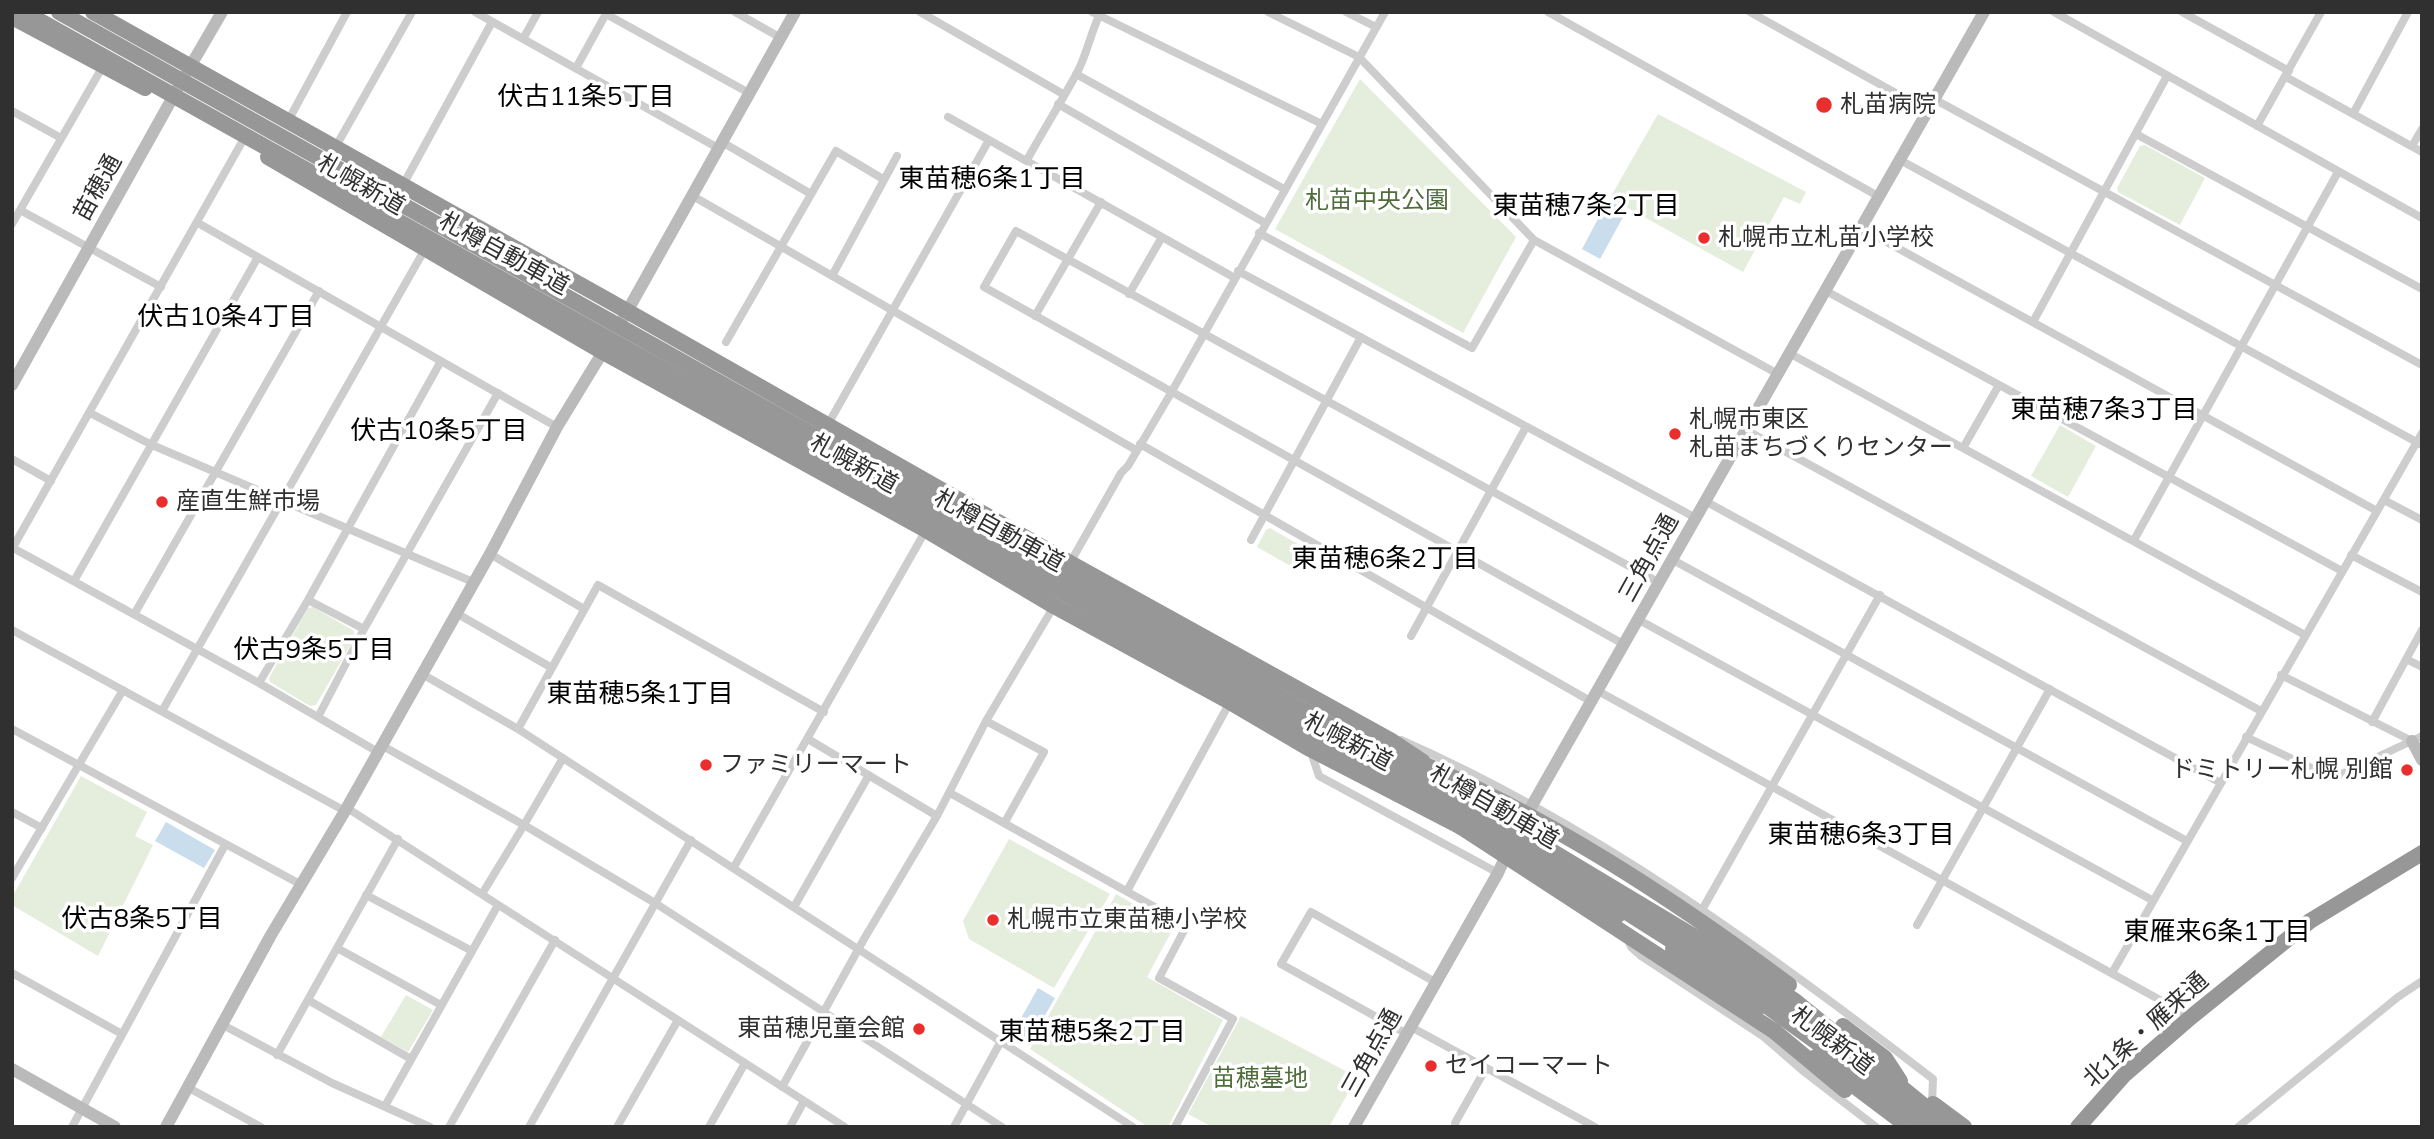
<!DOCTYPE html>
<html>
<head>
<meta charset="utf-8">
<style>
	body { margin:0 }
	#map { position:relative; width:2434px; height:1139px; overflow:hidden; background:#fff; font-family:Mulish,sans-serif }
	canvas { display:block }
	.frame { position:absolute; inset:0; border:14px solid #303030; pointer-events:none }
</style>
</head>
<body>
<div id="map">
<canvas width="2434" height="1139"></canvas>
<div class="frame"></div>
</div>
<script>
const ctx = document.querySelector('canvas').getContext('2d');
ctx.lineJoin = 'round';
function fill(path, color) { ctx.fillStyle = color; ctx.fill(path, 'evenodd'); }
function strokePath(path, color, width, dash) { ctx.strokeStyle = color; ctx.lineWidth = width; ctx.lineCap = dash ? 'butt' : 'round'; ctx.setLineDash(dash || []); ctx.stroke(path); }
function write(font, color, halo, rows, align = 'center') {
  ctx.font = font + ' Mulish,"Noto Sans JP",sans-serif'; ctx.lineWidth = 7; ctx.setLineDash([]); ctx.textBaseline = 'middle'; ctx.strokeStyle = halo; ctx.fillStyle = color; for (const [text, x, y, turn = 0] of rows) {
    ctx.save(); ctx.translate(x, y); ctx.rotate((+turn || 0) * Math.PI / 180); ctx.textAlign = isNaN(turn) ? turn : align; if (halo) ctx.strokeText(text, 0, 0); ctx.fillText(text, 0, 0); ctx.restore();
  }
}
fill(new Path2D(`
	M1360,79L1516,237L1463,333L1275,229Z
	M1658,114L1806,192L1800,204L1784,197L1743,272L1610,198Z
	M2145,145L2205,178L2180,225L2118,192L2117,188L2140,146Z
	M2060,425L2096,446L2068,497L2031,476Z
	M1270,528L1305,548L1294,568L1257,547L1266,530Z
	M313,607L354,631L355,637L316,705L310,706L270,682L269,678L308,608Z
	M81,776L147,812L135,836L153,845L98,956L12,905V897Z
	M1009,839L1110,894L1054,988L969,939L963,921Z
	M1116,894L1174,927L1147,977L1223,1020L1168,1127H1148L1030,1049Z
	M406,995L433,1010L408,1052L381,1037Z
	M1241,1016L1357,1077L1329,1127H1212L1188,1114Z`), '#e5eddd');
fill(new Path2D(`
	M1608,200L1627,210L1600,259L1582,249Z
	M166,822L215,850L204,868L155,841Z
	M1038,988L1055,998L1029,1043L1012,1034Z`), '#c9dded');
strokePath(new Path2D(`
	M475,12L718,148
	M735,12L781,38
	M920,12L1063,94
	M1092,12L1322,124
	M1268,12L1359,57L1534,240L1778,374
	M1346,12L1376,27
	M1548,12L1878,196
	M1750,12L1928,111
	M2054,12L2422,218
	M2182,12L2289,71
	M606,14L749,93
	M523,39L538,12
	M576,68L607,12
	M1076,74L1284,189
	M2286,77L2422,152
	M1934,99L2422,365
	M1058,104L1265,223
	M12,111L61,138
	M2353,114L2408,12
	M948,117L1235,278
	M288,121L347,12
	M2257,126L2321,12
	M2136,134L2422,289
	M722,142L811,194
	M2412,146L2422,129
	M335,148L412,12
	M1027,160C1043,131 1061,102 1077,73C1087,54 1090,35 1099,16
	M1900,160L2422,445
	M403,185L492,22
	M691,195L1136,450
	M20,210L161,287
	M198,223L557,427
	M12,224L103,66
	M1861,228L2377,511
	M1259,233L1472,348L1534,240
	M1238,271L1696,518
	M832,276L897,156
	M1826,291L2342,571
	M1129,294L1162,237
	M1035,316L1101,202
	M2033,322L2167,76
	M726,342L836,151L883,179
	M1789,353L2305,635
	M90,413L152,445L473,582
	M827,426L989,140
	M1746,430L2261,711
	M1140,444L1592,702
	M1963,448L1999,385
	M12,459L51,481
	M2384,500L2422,520
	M1705,501L2219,782
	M1251,540L1361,337
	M2134,540L2338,172
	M13,548L259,683L378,752
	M12,549L242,142
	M490,554L584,609
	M2351,555L2422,592
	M1673,560L2187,841
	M1070,563L1121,473L1128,466L1171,393L1385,12
	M74,581L258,257
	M308,600L364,629
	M135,613L319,291
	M456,613L552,668
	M1639,620L2152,900
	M12,630L345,811
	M1411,636L1526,427
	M1625,645L984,287L1016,231L1660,583
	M2406,659L2422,667
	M422,674L518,729L1133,1127
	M2281,675L2412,741
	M259,683L308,600L441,361
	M1598,691L2191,1017
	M162,711L425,249
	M318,717L364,629L498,393
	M986,721L1044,752L1005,822
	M2372,722L2422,630
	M12,729L300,884
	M518,729L598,585L824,712
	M2246,737L2333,778L2422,736
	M808,739L937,816
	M1401,740C1594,825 1767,951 1933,1079L1932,1104
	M381,745L524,825L655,903L1002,1127
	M1310,749L1319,776L1498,873
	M950,793L1187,925L1159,978L1233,1019L1175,1127
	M347,808L845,1127
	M12,812L42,828
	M734,867L926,530
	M12,878L123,690
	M1127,891L1230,702
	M482,894L524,825L563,758
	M366,895L472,951
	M794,907L869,775
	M1702,910L1880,595
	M1917,925L2050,689
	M1628,940L1631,947L1641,956L1764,1037L1802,1070L1876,1127
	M337,948L441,1005
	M12,973L122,1034
	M2112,973L2422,433
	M308,1000L411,1059
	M221,1024L332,1083L430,1127
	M1411,1027L1595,1127
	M1407,1034L1281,964L1311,912L1435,982
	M277,1055L398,839
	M187,1087L261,1127
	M782,1087L864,939L937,816L986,721L1054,606
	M385,1106L498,905
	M72,1127L225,845
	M449,1127L555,940
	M529,1127L691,840
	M617,1127L678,1020
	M709,1127L745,1063
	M790,1127L804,1101
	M954,1127L1001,1041
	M1456,1127L1455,1123L1486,1068
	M2238,1127L2398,997L2422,981`), '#cdcdcd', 8);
strokePath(new Path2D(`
	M187,72L222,12
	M624,317L795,12
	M12,385L178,88
	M2412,741L2422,760
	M1523,821L1984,12
	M12,1069L115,1127
	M166,1127L271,935L345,811L490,554L557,427L607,345
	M1354,1127L1498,873L1509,849`), '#bababa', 12);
strokePath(new Path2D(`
	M93,12L611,302L1070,563L1390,740L1423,762
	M12,17L145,88
	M268,157L603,352L926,530L1054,606L1230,702L1310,749L1463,828
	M1535,867L1618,915
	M1673,949L1756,1011
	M1706,952L1813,1023
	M1843,1026L1885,1058L1900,1081
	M1816,1057L1909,1127
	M1933,1104L1964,1127
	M2078,1127L2124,1075L2191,1017L2310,921L2422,853`), '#979797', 16);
strokePath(new Path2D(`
	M24,12L1571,877L1713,967L1880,1088L1928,1127
	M59,12L1510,826L1735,961L1795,1001L1950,1127
	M1409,758C1545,815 1671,897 1789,985
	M1452,821L1774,1031L1845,1090`), '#979797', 16);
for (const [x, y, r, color] of [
	[1824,105,9,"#ea2e2e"],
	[1704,238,7,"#ea2e2e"],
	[1675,434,7,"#ea2e2e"],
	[162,502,7,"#ea2e2e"],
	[706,765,7,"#ea2e2e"],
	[2407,770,7,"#ea2e2e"],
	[993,920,7,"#ea2e2e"],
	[919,1029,7,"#ea2e2e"],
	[1431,1066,7,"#ea2e2e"]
]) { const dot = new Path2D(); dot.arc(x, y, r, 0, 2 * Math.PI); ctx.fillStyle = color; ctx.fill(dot); strokePath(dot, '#fff', 2.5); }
write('24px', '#303030', '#fff', [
	["札苗病院",1840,105],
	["札幌市立札苗小学校",1718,238],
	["札幌市東区",1689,420],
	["札苗まちづくりセンター",1689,448],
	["産直生鮮市場",176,502],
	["ファミリーマート",720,765],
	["ドミトリー札幌 別館",2393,770,"right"],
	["札幌市立東苗穂小学校",1007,920],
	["東苗穂児童会館",905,1029,"right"],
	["セイコーマート",1445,1066]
], 'left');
write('24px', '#303030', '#fff', [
	["札幌新道",361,185,30],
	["苗穂通",98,188,-61],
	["札樽自動車道",504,254,29],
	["札幌新道",854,464,29],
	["札樽自動車道",999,531,29],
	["三角点通",1649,558,-61],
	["札幌新道",1348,742,28],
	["札樽自動車道",1494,807,30],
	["北1条・雁来通",2146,1030,-42],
	["札幌新道",1832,1041,37],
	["三角点通",1372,1053,-61]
]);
write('24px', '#4f6d3b', '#fff', [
	["札苗中央公園",1377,201],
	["苗穂墓地",1260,1079]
]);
write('26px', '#000', '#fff', [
	["伏古11条5丁目",586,97],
	["東苗穂6条1丁目",992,179],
	["東苗穂7条2丁目",1586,206],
	["伏古10条4丁目",226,317],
	["東苗穂7条3丁目",2104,410],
	["伏古10条5丁目",439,431],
	["東苗穂6条2丁目",1385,559],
	["伏古9条5丁目",314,650],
	["東苗穂5条1丁目",640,694],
	["東苗穂6条3丁目",1861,835],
	["伏古8条5丁目",142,919],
	["東雁来6条1丁目",2217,932],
	["東苗穂5条2丁目",1092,1032]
]);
</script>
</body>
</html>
